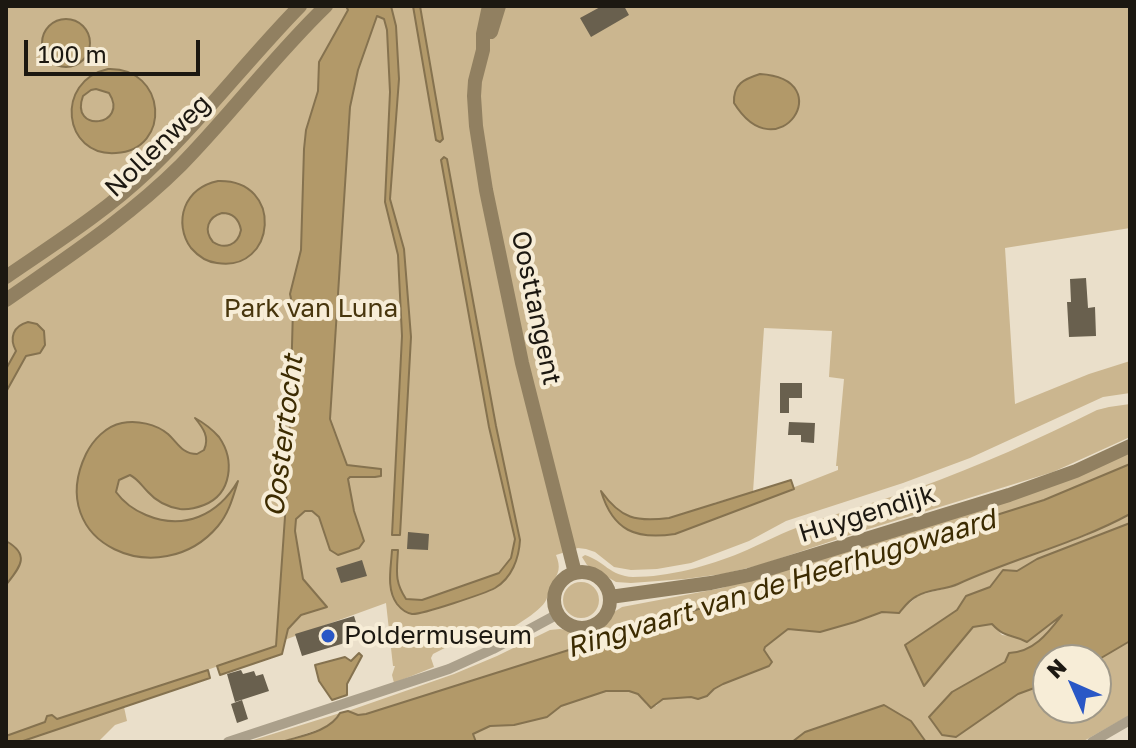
<!DOCTYPE html>
<html>
<head>
<meta charset="utf-8">
<style>
	body { margin:0 }
	#map { position:relative; width:1136px; height:748px; overflow:hidden; background:#eadfca; font-family:"Golos Text",sans-serif }
	canvas { display:block }
	.frame { position:absolute; inset:0; border:8px solid #1c1811; pointer-events:none }
	.north { position:absolute; left:1032px; top:644px; width:80px; height:80px; box-sizing:border-box; background:#f7edd7; border:2px solid #9f9888; border-radius:50%; rotate:315deg; font-size:22px; font-weight:700; line-height:32px; text-align:center; color:#1c1811 }
	.north::after { content:''; display:block; margin:auto; width:28px; height:36px; background:#2957c6; clip-path:polygon(50% 0,100% 100%,50% 72%,0 100%) }
	.scale { position:absolute; left:24px; top:40px; width:176px; height:36px; box-sizing:border-box; border:4px solid #1c1811; border-top:0; padding-left:10px; font-size:24px; line-height:28px; white-space:nowrap; color:#1c1811; -webkit-text-stroke:6px #f7edd7; paint-order:stroke }
</style>
</head>
<body>
<div id="map">
<canvas width="1136" height="748"></canvas>
<div class="frame"></div>
<div class="north">N</div>
<div class="scale">100 m</div>
</div>
<script>
const ctx = document.querySelector('canvas').getContext('2d');
ctx.lineJoin = 'round';
function fill(path, color) { ctx.fillStyle = color; ctx.fill(path, 'evenodd'); }
function strokePath(path, color, width, dash) { ctx.strokeStyle = color; ctx.lineWidth = width; ctx.lineCap = dash ? 'butt' : 'round'; ctx.setLineDash(dash || []); ctx.stroke(path); }
function write(font, color, halo, rows, align = 'center') {
  ctx.font = font + ' "Golos Text",sans-serif'; ctx.lineWidth = 8; ctx.setLineDash([]); ctx.textBaseline = 'middle'; ctx.strokeStyle = halo; ctx.fillStyle = color; for (const [text, x, y, turn = 0] of rows) {
    ctx.save(); ctx.translate(x, y); ctx.rotate((+turn || 0) * Math.PI / 180); ctx.textAlign = isNaN(turn) ? turn : align; if (halo) ctx.strokeText(text, 0, 0); ctx.fillText(text, 0, 0); ctx.restore();
  }
}
fill(new Path2D(`
	M6,6H1130V228L1005,248L1015,404L1089,374L1130,361V393L1103,397L970,458L903,483L786,521L749,541L691,563L657,569L631,570L614,567L595,552L586,549L578,548L556,555C561,568 559,572 552,584C548,590 549,596 545,602C537,615 501,634 487,642L482,632H476L433,654L431,658L434,667L394,683L392,675L395,666H393L386,603L276,643V646L6,740ZM764,328L832,331L829,377L844,379L836,466H838V470L675,534L713,509L714,503L753,492Z
	M1130,404V437L1053,472L859,532L760,565L723,574L685,579L631,583L616,582L587,565L582,557L585,555C604,561 610,576 633,577C669,577 708,566 740,553C759,545 777,535 796,528C836,513 878,502 918,488C979,466 1039,439 1097,410L1109,407Z
	M1130,452V464L1044,500L366,714L358,715L348,711L454,674L497,656L550,630L560,629L580,633L594,631L605,623L614,612L622,607L722,588Z
	M1130,514V523L1037,559L1017,571L1003,570L990,587L966,596L957,610L905,645L924,685L973,627L992,624L1002,635L1017,637L1066,611L1038,643L952,692L929,716L942,735L956,737L1018,693L1048,683V708H1096V661L1130,641V715L1082,742H926L911,721L805,732L792,742H476L473,734L490,726L514,725L547,717L561,706L606,691H629L639,694L647,705L656,706L663,699L710,694C722,679 755,675 772,662L764,650L765,647L788,629L820,632L855,622L882,612L898,613L919,595L955,586L975,576L1085,536Z
	M563 600a18 18 0 1 1 36 0a18 18 0 1 1-36 0Z
	M124,707L127,721L115,725L98,742H20Z
	M340,713L337,718L329,726L281,742H247Z`), '#cbb68f');
const water = new Path2D(`
	M346,6H391L396,26L399,79L390,199L404,249L411,337L400,535H392L402,336L398,255L385,202L390,92L387,30L384,19L377,16L358,70L350,107L330,419L347,465L381,469V476L375,477H350L348,479L354,511L364,541L359,548L338,555L330,550L319,517L312,511H305L296,519L295,531L303,579L327,607L301,615L288,629L282,654L220,675L217,666L276,646L289,459L293,308L290,294L301,250L304,149L306,130L318,91L319,62L348,10Z
	M413,6H420L443,139L440,142L436,140Z
	M42 43a24 24 0 1 1 48 0a24 24 0 1 1-48 0Z
	M108,69C167,67 172,150 116,153C63,157 54,81 108,69ZM96,89L109,93C130,126 69,134 83,96L91,90Z
	M760,74C841,79 778,174 734,103C733,84 744,79 760,74Z
	M444,157L447,159L496,426L520,540C519,558 512,578 495,588C486,593 421,615 412,614C406,613 401,609 397,604C386,589 391,568 392,550H398C397,571 394,581 406,599L422,600L499,573L511,558L515,539L489,427L441,160Z
	M218,181C285,179 276,273 217,263C207,262 198,256 191,248C182,236 180,220 185,207C191,192 204,184 218,181ZM222,213C233,213 239,219 241,230C238,245 225,250 213,242C203,230 208,217 222,213Z
	M28,322L37,324L44,331L45,345L40,353L26,356L6,392V369L16,351C9,338 13,326 28,322Z
	M195,418C204,423 212,429 219,437C235,460 232,494 204,505C196,508 188,510 180,509C168,507 156,501 148,492C141,485 138,479 130,475L119,480L116,492C124,503 134,510 146,515C184,531 218,515 238,481C233,497 229,513 218,526C161,594 43,544 86,454C93,440 106,426 122,423C137,420 156,424 168,434C178,443 182,454 197,454L204,450C210,437 203,428 195,418Z
	M1130,464V514C1075,544 1014,558 958,584C945,590 929,589 917,596C909,600 904,607 899,613L882,612L855,622L820,632L788,629L765,647L764,650L772,662L769,666L723,684L714,689L707,696L698,699L691,697L663,699L651,708L638,694L629,691H606L561,706L547,717L514,725L490,726L473,734L476,742H281C300,736 330,732 340,713L348,711L358,715L366,714L1044,500Z
	M791,480L794,489L675,534C636,540 613,531 601,491C621,519 636,522 669,518Z
	M1130,523V641L1096,661L1048,660V683L1018,694L956,737L942,735L929,717L952,692L1005,662L1009,653C1034,652 1048,633 1062,615L1027,642C1010,633 1006,639 992,624L973,627L924,686L905,645L957,610L966,596L990,587L1003,570L1017,571L1037,559Z
	M6,541C31,555 20,567 6,585Z
	M359,653L362,656L347,684V695L332,700L319,681L315,665L345,657L351,661Z
	M208,670L210,678L20,742H6V736L45,722L47,716L52,715L57,719Z
	M884,705L911,721L926,742H792L805,732Z`);
fill(water, '#b29969');
strokePath(water, '#85724f', 2);
fill(new Path2D(`
	M602,6H624L629,15L591,37L580,18Z
	M1086,278L1088,308L1095,307L1096,336L1069,337L1067,302H1071L1070,279Z
	M780,383H802V398H789V413H780Z
	M789,422L815,423L814,443L801,442V435H788Z
	M408,532L429,534L428,550L407,549Z
	M362,560L367,576L341,583L336,568Z
	M354,616L361,638L302,656L295,634Z
	M241,670L243,674L254,671L256,676L263,674L269,691L235,702L227,674Z
	M242,700L248,719L237,723L231,704Z`), '#69604e');
strokePath(new Path2D(`
	M228,742L449,669L493,649L558,614
	M1092,742L1130,720`), '#aba08b', 10);
strokePath(new Path2D(`
	M489,6L483,34V50L475,81L474,96L476,126L486,190L522,363L575,573
	M491,32L499,6
	M6,277C54,244 105,212 147,172C202,120 247,60 300,6
	M6,300C66,258 129,217 181,165C231,114 274,56 326,6
	M554 600a28 28 0 1 1 56 0a28 28 0 1 1-56 0Z
	M610,597L711,583L749,575L1009,495L1076,471L1130,446`), '#918061', 14);
for (const [x, y, r, color] of [
	[328,636,8,"#2957c6"]
]) { const dot = new Path2D(); dot.arc(x, y, r, 0, 2 * Math.PI); ctx.fillStyle = color; ctx.fill(dot); strokePath(dot, '#f7edd7', 3); }
write('26px', '#1c1811', '#f7edd7', [
	["Nollenweg",158,146,-44],
	["Oosttangent",536,308,78],
	["Huygendijk",867,514,-17]
]);
write('26px', '#48360d', '#f7edd7', [
	["Park van Luna",311,309]
]);
write('26px', '#1c1811', '#f7edd7', [
	["Poldermuseum",344,636]
], 'left');
write('italic 28px', '#3c2b01', '#f7edd7', [
	["Oostertocht",284,436,-83],
	["Ringvaart van de Heerhugowaard",781,584,-17]
]);
</script>
</body>
</html>
